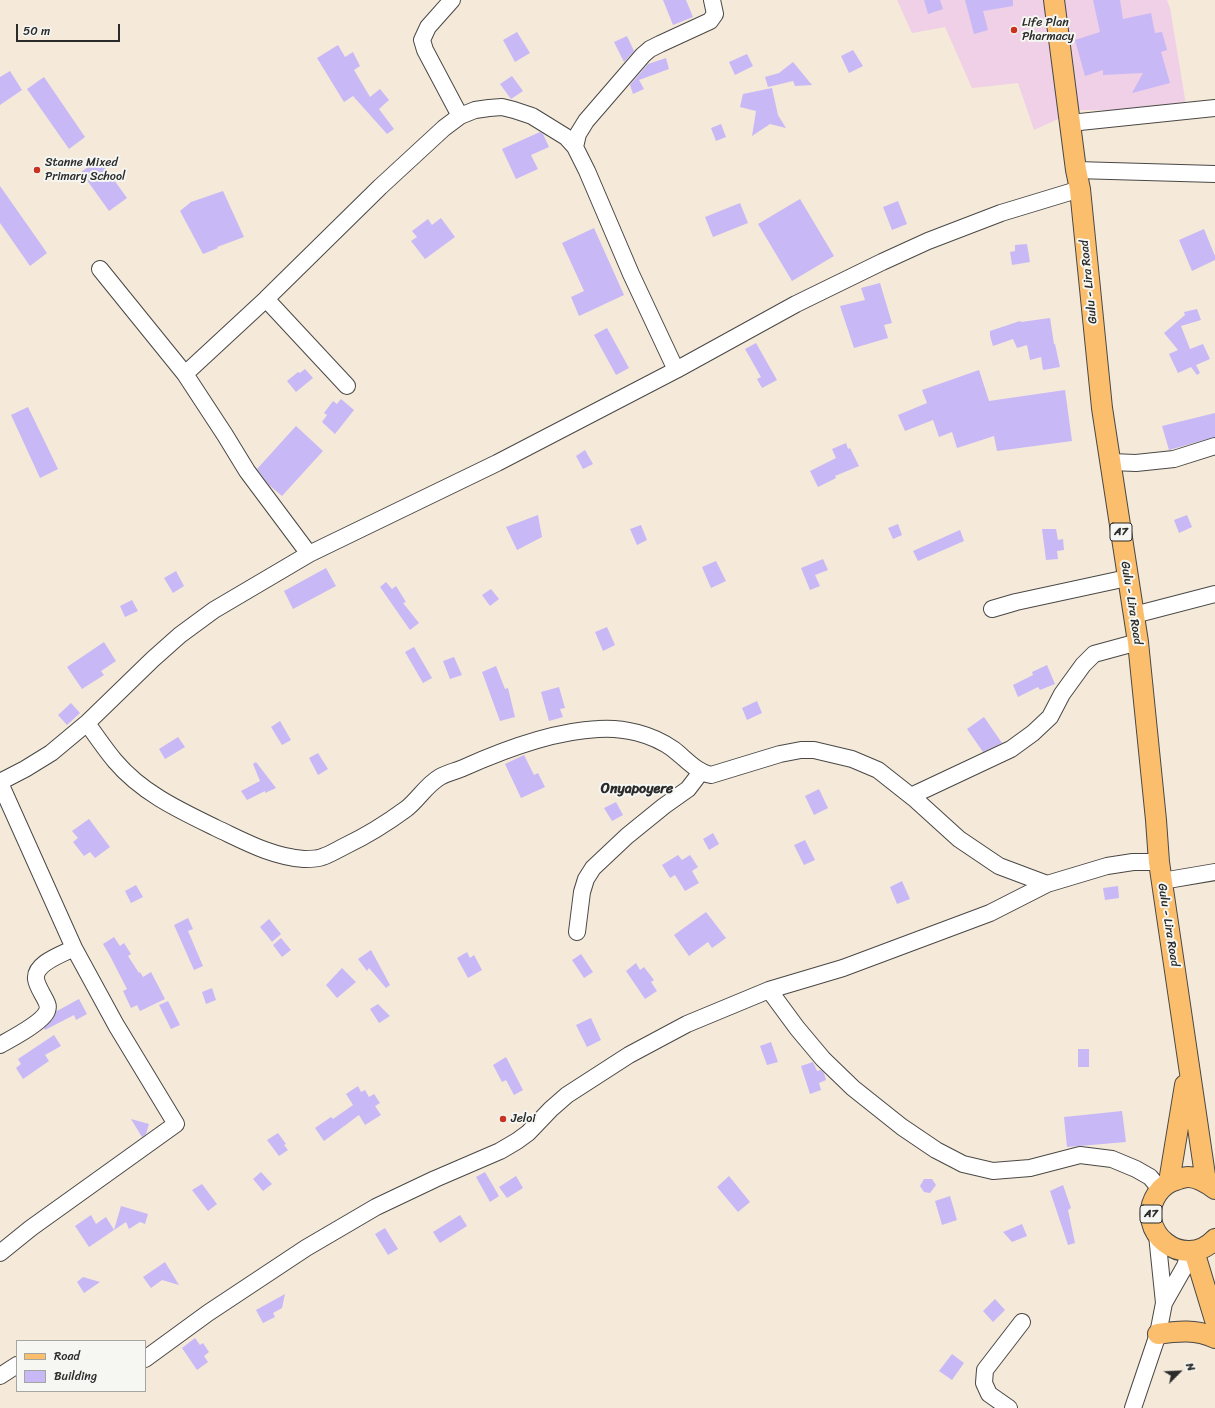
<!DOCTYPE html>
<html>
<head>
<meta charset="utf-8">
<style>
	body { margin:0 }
	#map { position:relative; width:1215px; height:1408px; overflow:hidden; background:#f5e9da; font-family:Sriracha,sans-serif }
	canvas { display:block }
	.legend { position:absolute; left:16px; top:1340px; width:130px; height:52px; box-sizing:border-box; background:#f6f6f2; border:1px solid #a5a5a2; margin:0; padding:5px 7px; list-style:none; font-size:12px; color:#2b2b2b }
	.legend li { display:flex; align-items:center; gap:8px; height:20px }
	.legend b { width:20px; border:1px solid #a5a5a2 }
	.north { position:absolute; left:1159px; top:1352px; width:40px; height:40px; -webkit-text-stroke:3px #f6f6f2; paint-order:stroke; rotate:66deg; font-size:11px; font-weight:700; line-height:16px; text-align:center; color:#2b2b2b }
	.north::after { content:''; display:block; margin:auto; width:14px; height:18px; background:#2b2b2b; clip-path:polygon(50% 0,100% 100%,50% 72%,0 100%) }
	.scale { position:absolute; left:16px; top:24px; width:104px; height:18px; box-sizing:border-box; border:2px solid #2b2b2b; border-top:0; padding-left:5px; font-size:12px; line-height:14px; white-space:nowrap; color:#2b2b2b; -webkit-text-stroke:3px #f6f6f2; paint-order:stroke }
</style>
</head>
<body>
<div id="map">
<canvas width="1215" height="1408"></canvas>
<ul class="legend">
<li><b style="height:5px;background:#fabe6d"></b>Road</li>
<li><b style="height:11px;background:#c8b8f6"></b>Building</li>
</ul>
<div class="north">N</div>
<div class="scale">50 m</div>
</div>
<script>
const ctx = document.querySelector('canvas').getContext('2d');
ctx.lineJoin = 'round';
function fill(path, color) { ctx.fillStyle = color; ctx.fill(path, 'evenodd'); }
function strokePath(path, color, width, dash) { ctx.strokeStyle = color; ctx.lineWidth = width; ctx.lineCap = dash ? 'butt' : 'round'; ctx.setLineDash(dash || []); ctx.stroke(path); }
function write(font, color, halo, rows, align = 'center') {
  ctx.font = font + ' Sriracha,sans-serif'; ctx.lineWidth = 4; ctx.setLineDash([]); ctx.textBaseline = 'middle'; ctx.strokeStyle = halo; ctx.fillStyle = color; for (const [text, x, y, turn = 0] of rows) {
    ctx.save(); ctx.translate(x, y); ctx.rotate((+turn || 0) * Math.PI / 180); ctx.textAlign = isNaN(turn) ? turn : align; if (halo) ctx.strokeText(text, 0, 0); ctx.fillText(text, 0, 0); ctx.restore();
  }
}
fill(new Path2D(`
	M897,0H1167L1170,8L1187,111L1078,110L1034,130L1018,83L972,88L945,27L912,33Z`), '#efd0e6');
fill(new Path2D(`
	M663,0H686L693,17L673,25Z
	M924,0H940L943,9L928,14Z
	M965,0H1013V6L983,11L988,30L974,34Z
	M1093,0H1120L1123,19L1151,13L1155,33L1162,32L1167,50L1161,52L1170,83L1132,93L1143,73L1103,75V70L1085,76L1075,40L1100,32Z
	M517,32L530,53L515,62L503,40Z
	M627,36L634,51L624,62L614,42Z
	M338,45L345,57L353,52L360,66L354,70L370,97L380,89L389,100L379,109L394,129L387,134L353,96L344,102L317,58Z
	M853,50L863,66L849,73L841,56Z
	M747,54L753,66L735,75L729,62Z
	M666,58L669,69L639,80L644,89L633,94L630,85L648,64Z
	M793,62L812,85L795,86L793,81L768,87L765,77L779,73Z
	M10,71L22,90L0,105V77Z
	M512,76L523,91L511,99L500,84Z
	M44,77L85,137L69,149L27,89Z
	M772,88L778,115L786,128L770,124L752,136L756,111L740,107L743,94Z
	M721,124L726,137L716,141L711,128Z
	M540,132L543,134L549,147L531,155L538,169L516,179L502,149Z
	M99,159L127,198L109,211L81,172Z
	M0,186L47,253L30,266L0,223Z
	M223,191L244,237L217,247L218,248L203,254L180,211L191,202Z
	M800,199L834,256L792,281L758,224Z
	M898,201L907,224L892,230L883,207Z
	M740,203L748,223L713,237L705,217Z
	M441,218L455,237L425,259L411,241L417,237L412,231L428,219L432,225Z
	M594,228L624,295L579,316L571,297L584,291L562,243Z
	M1204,229L1215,256V260L1192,271L1179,240Z
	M1027,244L1030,262L1012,265L1010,252L1015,251V245Z
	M880,283L892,323L884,325L888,338L854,348L840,306L865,300L861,288Z
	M1197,309L1201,320L1181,326L1190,349L1203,344L1210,359L1196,365L1200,373L1197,375L1191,367L1178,373L1169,354L1178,350L1164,333L1185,315L1184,312Z
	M1050,318L1054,344H1055L1060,367L1043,370L1041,357L1030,360L1027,345L1017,348L1013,339L993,346L990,336V331L1020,321L1021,322Z
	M607,328L629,368L616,375L594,335Z
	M756,343L777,380L762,388L757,379L761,377L745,349Z
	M305,369L313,378L296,392L287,381L298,372L300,373Z
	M979,370L989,401L1065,390L1072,441L997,451L994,436L957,448L952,432L939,437L933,420L905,431L898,415L927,403L922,390Z
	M341,399L354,410L335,434L322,422L327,415L324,413L333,401L337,404Z
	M28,407L58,469L40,478L11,415Z
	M1215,413V437L1169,450L1162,426Z
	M296,426L323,451L282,496L269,485L257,469Z
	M846,443L848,449L850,448L859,466L835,476L836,478L818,487L810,471L836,458L832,449Z
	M585,450L593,464L583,469L576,456Z
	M538,515L542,537L517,550L506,527Z
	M1187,515L1192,527L1179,533L1174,520Z
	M898,524L902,535L893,539L888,528Z
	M641,525L647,540L637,545L630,529Z
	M1042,529H1056L1058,540L1063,539L1064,550L1057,551L1058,559L1046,560Z
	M960,530L964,541L918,561L913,551Z
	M823,559L828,570L815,575L820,586L810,590L801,568Z
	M716,561L726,581L711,588L702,567Z
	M326,568L336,586L293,609L284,591Z
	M176,571L184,586L173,593L164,578Z
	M386,582L392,589L396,586L406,602L403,603L419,623L410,630L380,587Z
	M491,589L499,599L490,606L482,595Z
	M132,600L138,611L125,617L120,606Z
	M607,627L615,645L603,651L595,632Z
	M104,642L116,661L101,671L104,675L82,689L67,667Z
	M414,647L432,678L423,683L405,652Z
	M454,657L462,675L450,679L443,661Z
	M1047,665L1055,684L1040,690L1038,687L1018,697L1013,685L1033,675L1032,672Z
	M496,666L505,689L508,688L515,717L500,721L482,672Z
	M559,687L565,708L560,709L563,717L549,721L541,692Z
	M757,701L762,713L747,720L742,708Z
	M71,703L80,713L67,725L58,715Z
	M984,717L1002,743L983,752L967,729Z
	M280,721L291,740L282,745L271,727Z
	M178,737L185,747L165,759L159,749Z
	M318,753L328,769L318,775L309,758Z
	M524,755L534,775L538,773L545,787L521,798L505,764Z
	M256,762L276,788L265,793V791L247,800L241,791L260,781L253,764Z
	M819,789L828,808L814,815L805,796Z
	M616,802L623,815L612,821L604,808Z
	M89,819L110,847L95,858L90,852L84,856L73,842L78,838L72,831Z
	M713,833L719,844L709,850L703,839Z
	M805,840L815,860L804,865L794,845Z
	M678,855L682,860L690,855L698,867L692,871L699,883L685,891L675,875L670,878L662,865Z
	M902,881L910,899L897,904L890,887Z
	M136,885L143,897L131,903L125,891Z
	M1118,886L1119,898L1105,900L1103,888Z
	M706,912L726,938L712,948L708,942L689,956L674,935Z
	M188,918L193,929L188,931L203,966L194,970L174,925Z
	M269,919L281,934L272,942L260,927Z
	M114,937L120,946L124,943L131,954L128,956L139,973L140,972L143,977L151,972L165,999L140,1011L137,1005L131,1008L123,991L127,989L110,956L103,944Z
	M281,938L291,950L282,957L273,945Z
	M371,950L390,985L386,988L369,968L367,971L358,959Z
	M467,952L470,958L474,955L482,970L468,978L457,958Z
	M581,954L593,972L584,978L572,960Z
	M636,963L640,970L644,967L654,980L651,982L657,991L645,999L626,971Z
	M342,968L356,982L337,998L326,985Z
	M212,988L216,1000L206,1004L202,992Z
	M79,999L87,1014L76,1020L74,1015L45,1030L44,1028L52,1020L57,1011Z
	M168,1001L180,1025L171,1029L159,1005Z
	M378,1004L390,1016L379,1023L370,1009Z
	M591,1018L601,1040L587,1047L576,1025Z
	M54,1035L61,1046L45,1055L49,1061L23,1079L16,1068L21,1064L18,1059Z
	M771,1042L778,1062L767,1065L760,1046Z
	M1078,1049H1089V1067H1078Z
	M506,1057L523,1090L514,1095L506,1080L502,1082L493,1065Z
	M813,1062L817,1071L821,1070L824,1073L826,1080L819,1083L821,1090L810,1094L801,1066Z
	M358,1086L361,1092L365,1090L369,1097L374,1094L380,1103L375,1106L381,1115L365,1125L359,1115L324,1141L315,1128L331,1117L333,1119L353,1105L346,1094Z
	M1122,1111L1126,1142L1067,1147L1064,1117Z
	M131,1119L149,1124L146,1134L142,1137Z
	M278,1133L286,1144L284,1145L288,1150L279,1156L267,1140Z
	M261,1172L272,1184L263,1191L253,1179Z
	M485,1172L499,1196L490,1202L476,1177Z
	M516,1176L523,1188L507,1198L499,1187Z
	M729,1176L750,1202L738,1212L717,1187Z
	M924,1179H932L936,1185L930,1193L924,1192L920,1186Z
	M202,1184L217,1204L208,1211L192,1190Z
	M1063,1185L1071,1208L1068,1210L1075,1243L1068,1245L1050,1191Z
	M950,1196L957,1220L942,1225L935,1201Z
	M121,1206L148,1214L145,1224L140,1222L129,1229L126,1222L114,1230Z
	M91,1215L96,1224L106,1217L114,1230L89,1247L75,1226Z
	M460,1215L467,1226L440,1243L433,1232Z
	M1022,1224L1027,1236L1012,1242L1003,1232Z
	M385,1228L398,1249L388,1255L375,1234Z
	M165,1262L179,1285L162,1280L151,1288L143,1277Z
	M83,1277L100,1282L84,1293L77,1282Z
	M285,1294L282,1308L273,1313L275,1317L263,1323L256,1310Z
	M995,1299L1005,1310L993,1322L983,1311Z
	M195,1338L200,1345L203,1343L209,1352L204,1356L208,1362L197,1370L182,1348Z
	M952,1354L964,1363L952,1380L939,1371Z`), '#c8b8f6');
const minor = new Path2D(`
	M452,0L428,27L422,40L425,50L460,116
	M1070,123L1215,108
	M1076,170L1215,174
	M100,269L185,374L225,435L247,471L309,554
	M266,299L347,386
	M676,370L631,274L587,171L575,147L578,134L586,121L643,55L650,49L660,44L710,21L715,14L712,0
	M185,374L266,299L380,187L444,128L460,116L475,110L489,108L502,107L514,110L532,116L566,137L575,147
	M1111,462L1136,463L1174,459L1215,446
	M992,609L1016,602L1127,578
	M1134,615L1215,594
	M87,723C96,736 105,749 115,761C142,793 179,810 216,828C244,841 272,857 304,859C309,859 317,859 322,857C329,855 337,850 345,846C366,836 387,823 406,809C418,800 426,785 440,777C447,773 456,771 463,768C503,750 555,731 598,729C623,727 652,734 673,749C685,758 696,772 711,775L780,754L801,750H814L852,759L878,770L916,800L959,839L999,866L1047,884
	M0,782L25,769L51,753L87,723L153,659L180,635L214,610L309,554L497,463L676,370L796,304L882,262L928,241L1001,213L1080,189
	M0,783L74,948L116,1025L176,1124L31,1228L0,1253
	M911,796L1011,749L1033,733L1050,717L1062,694L1083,665L1094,654L1138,642
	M1162,881L1215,872
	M577,932L582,892L586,879L593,868L627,836L664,806L688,789L701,772
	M769,990L797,1028L823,1059L853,1088L902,1127L936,1150L963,1164L993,1171L1030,1168L1080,1155L1112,1159L1136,1169L1150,1177L1160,1189
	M0,1045C11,1039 43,1022 47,1011C49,1006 47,1003 45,999C42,993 37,986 36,979C34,963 63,954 74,948
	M1164,1303L1185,1266L1190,1252
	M145,1359L208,1313L306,1248L376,1207L435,1179L500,1151L517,1141L528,1133L551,1109L567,1095L629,1055L687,1024L769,990L843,968L990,913L1047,884L1107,866L1133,862H1159
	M0,1376L17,1365
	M1009,1408L989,1394L984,1383L985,1370L1022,1322
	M1133,1408L1158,1334L1164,1303L1157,1235`);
const major = new Path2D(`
	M1054,0L1076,170L1080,189L1102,408L1138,642L1156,820L1159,862L1206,1182
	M1169,1182L1185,1085
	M1215,1189C1207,1183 1198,1177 1188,1177C1184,1177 1179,1179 1176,1180C1167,1182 1162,1187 1157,1194C1133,1231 1184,1272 1215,1239
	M1194,1251L1215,1320
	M1158,1334C1177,1331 1197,1329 1215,1338`);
strokePath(minor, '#494845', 18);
strokePath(major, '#494845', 22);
strokePath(minor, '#fff', 16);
strokePath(major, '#fabe6d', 20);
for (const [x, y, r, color] of [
	[1014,30,4,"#c8321e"],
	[37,170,4,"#c8321e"],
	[503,1119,4,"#c8321e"]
]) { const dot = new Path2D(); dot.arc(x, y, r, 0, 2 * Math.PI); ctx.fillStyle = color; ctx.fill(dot); strokePath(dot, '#f6f6f2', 1.5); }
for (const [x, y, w] of [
	[1121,532,22],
	[1151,1214,22]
]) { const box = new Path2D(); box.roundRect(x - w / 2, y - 9, w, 18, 3); ctx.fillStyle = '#f6f6f2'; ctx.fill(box); strokePath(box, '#2b2b2b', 1); }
write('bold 11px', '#2b2b2b', null, [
	["A7",1121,532],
	["A7",1151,1214]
]);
write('12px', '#2b2b2b', '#f6f6f2', [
	["Life Plan",1022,23],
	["Pharmacy",1022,37],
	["Stanne Mixed",45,163],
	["Primary School",45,177],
	["Jeloi",511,1119]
], 'left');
write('12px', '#2b2b2b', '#f6f6f2', [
	["Gulu - Lira Road",1089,282,-96],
	["Gulu - Lira Road",1131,603,81],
	["Gulu - Lira Road",1168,925,81]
]);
write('bold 14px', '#2b2b2b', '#f6f6f2', [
	["Onyapoyere",637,789]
]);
</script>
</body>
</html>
